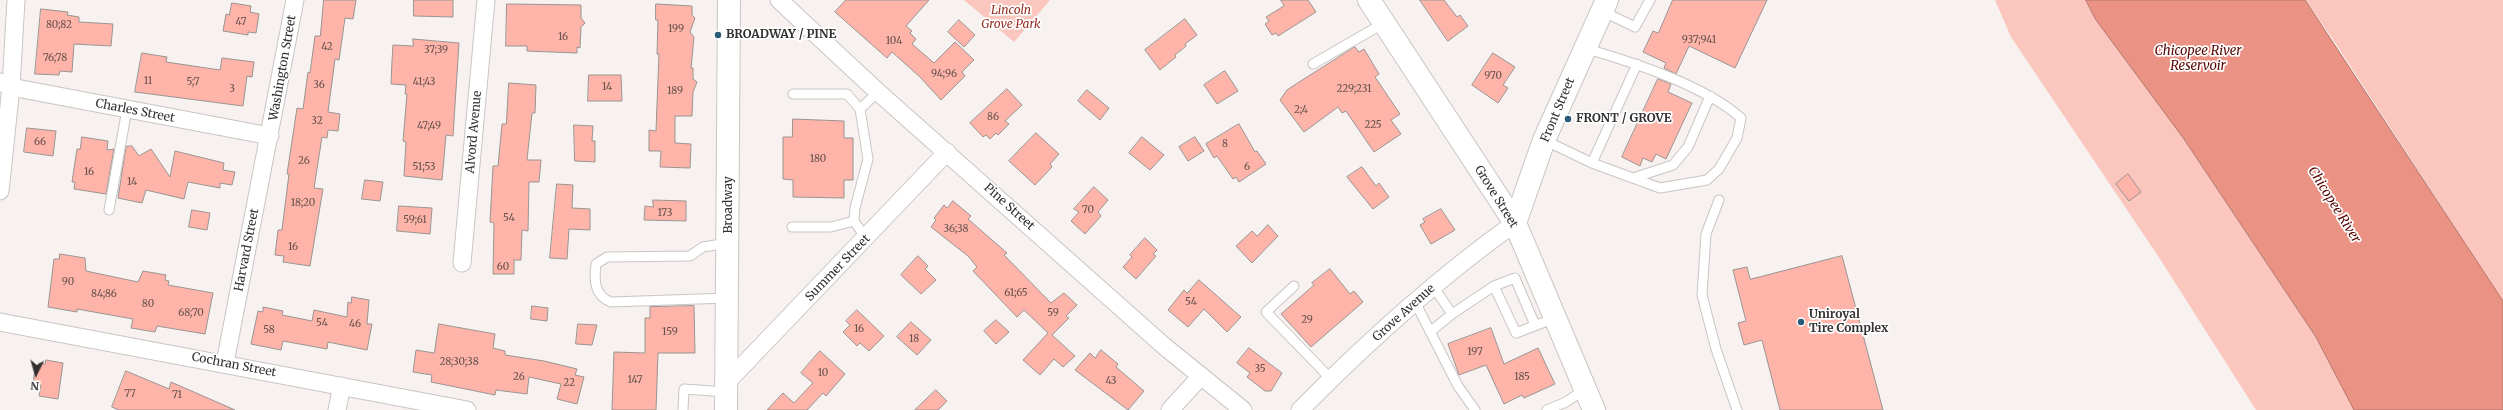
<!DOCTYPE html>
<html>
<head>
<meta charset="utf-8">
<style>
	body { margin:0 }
	#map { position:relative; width:2503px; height:410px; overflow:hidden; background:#f7f1f0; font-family:Merriweather,serif }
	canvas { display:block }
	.north { position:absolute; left:16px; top:354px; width:40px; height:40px; -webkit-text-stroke:3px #fff; paint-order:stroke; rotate:185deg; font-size:11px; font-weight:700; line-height:16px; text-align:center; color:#333130 }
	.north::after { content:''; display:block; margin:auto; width:14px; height:18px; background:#333130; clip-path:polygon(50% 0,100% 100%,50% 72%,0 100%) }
</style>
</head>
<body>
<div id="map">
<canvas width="2503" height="410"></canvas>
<div class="north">N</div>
</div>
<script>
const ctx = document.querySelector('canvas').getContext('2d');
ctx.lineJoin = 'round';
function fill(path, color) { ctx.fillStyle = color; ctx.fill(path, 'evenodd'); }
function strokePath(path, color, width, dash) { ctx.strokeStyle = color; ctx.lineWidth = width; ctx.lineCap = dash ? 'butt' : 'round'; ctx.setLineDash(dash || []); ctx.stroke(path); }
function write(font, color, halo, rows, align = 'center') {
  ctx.font = font + ' Merriweather,serif'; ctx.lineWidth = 3.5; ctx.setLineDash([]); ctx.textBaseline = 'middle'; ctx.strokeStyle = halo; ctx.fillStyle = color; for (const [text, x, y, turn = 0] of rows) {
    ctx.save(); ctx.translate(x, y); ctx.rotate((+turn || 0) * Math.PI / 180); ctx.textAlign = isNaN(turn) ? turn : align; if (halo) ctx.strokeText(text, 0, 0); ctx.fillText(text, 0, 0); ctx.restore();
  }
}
fill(new Path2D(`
	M964,0H1050L1014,42Z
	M1995,0H2086L2096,20L2184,139L2316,337L2354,410H2256L2160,259L2011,37Z
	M2305,0H2503V301L2332,38Z`), '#fac6bd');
const water = new Path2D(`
	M2086,0H2305L2503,301V410H2354L2316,337L2184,139L2096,20Z`);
fill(water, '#ea9283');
strokePath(water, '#b3756a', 1);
const building = new Path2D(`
	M324,0H356L353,19L345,18L339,60L335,59L328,112L340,114L338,131L328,130L327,138L322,137L314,188L323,189L310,266L283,262L284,256L275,255L278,230H282L289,174H287L297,108L303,109L308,72L310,73L315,36H320Z
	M414,0H453V17L414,16Z
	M846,0H929L906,26L912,31L910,33L916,39L912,44L934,63L955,42L974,60L962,72L965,76L941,100L920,77L892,52L887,58L835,12Z
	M1281,0H1308L1316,12L1278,36L1276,33L1272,35L1265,24L1269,21L1266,17L1284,6Z
	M1420,0H1444L1457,17L1460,15L1468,26L1448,41Z
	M1673,0H1767L1735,68L1689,46L1676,74L1664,68L1666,63L1643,52L1653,31L1658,33Z
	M232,3L251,6L250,12L259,14L256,33L248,32V35L223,31L226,14L229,15Z
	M507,4L581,5V18L585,23L581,27L580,48L577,47V53L527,51V46H506Z
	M656,4L692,6V15L695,18L690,32L694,37L691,68H693V79L697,82L693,92L692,116H675V143L691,144L690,168L660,167L661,151H649V130L656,131L659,54H657L658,20H656Z
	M41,9L68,12L67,15L79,17V22L113,24L111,46L74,44L72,72L60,71L59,75L35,74Z
	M1185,19L1197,35L1185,44L1186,46L1175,55L1176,57L1160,70L1145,50Z
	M959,20L975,35L964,47L948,32Z
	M413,39L459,43L453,136L446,135L442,180L404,176L406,142L403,141L407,94H405L406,85L391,84L392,61L393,45L413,46Z
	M1355,47L1359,52L1364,49L1379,74L1375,77L1400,114L1391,120L1401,134L1374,152L1346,111L1342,113L1338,107L1304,132L1280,100L1287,90L1296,84Z
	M142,53L167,57L166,62L220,70L222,58L254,62L252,77L247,76L243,106L135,92Z
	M1493,53L1515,67L1503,85L1508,88L1498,103L1472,85Z
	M1225,71L1238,91L1217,104L1204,85Z
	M589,75H621L622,101H588Z
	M1658,79L1671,84L1668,92L1692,103L1666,159L1656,154L1652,162L1643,158L1640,166L1622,157Z
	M509,83L536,85L535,113H532L527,160H541L539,182H529L528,231L522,230L521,260H514V274H493L494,223L490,222L493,166H498L502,124H506Z
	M1007,89L1022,105L1005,121L1009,124L998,135L996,133L990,139L986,135L983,137L970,123Z
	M1087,90L1109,108L1100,120L1078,101Z
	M793,119L844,121V138H853V180H844V198L793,197V180L783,179V137H792Z
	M1239,124L1255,152L1257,151L1266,164L1239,182L1236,177L1233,179L1217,156L1214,158L1206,144Z
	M574,125L593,126L592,141H595V162L575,161Z
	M27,128L56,131L53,156L24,152Z
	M1036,133L1059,154L1050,164L1052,167L1035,185L1009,161Z
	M82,137L108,141L107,150L114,149L106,194L74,189L75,182H72L77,149H80Z
	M1142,137L1164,155L1150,170L1129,153Z
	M1195,137L1204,151L1188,161L1179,147Z
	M132,146L139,156L151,149L170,177L175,151L224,163L223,170L235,172L232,185L220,183V188L188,182L184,199L146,190L142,203L118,198L126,147Z
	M1362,167L1376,186L1379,183L1389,197L1373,209L1347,177Z
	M2128,174L2141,192L2129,201L2116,184Z
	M365,180L383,182L380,201L362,199Z
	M557,184L573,185L572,208L590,209V230L569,229L567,259L550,258Z
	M1094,187L1108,200L1098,212L1101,216L1085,234L1071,221L1079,212L1074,209Z
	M653,200L686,201V221L644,220L645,206L653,207Z
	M953,201L971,216L968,219L1007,253L1004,255L1051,303L1064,293L1077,305L1066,316L1069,318L1052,335L1075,356L1063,367L1054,359L1040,375L1023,360L1048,333L1024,310L1017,317L973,271L977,267L968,256L931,227L936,220L934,218L944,205L947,208Z
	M399,206L432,208L430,234L397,231Z
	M1441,209L1455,230L1431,244L1420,225L1425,222L1423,219Z
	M192,210L210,213L207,230L189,227Z
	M1268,225L1278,236L1252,263L1236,246L1252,231L1257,236Z
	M1145,238L1157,250L1153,254L1156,256L1136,279L1123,267L1132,257L1130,255Z
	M60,254L85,258L86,271L138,282L143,271L166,275L165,280L169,281L168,285L213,293L205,334L157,326L155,332L131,328L133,319L77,309V312L48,307L54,259H59Z
	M918,256L928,266L925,269L936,280L921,294L901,275Z
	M1842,256L1883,410H1780L1762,340L1744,345L1738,323L1746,321L1733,270L1747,267L1750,279Z
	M1330,269L1350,294L1354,291L1363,302L1311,347L1281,314L1314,285L1312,283Z
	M1199,280L1241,317L1227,332L1204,309L1188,327L1168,310L1184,290L1187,293Z
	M352,297L369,300L367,324H372L367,350L328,342L327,349L283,341L281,350L251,344L258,311L263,312V307L283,311L282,315L312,321L314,310L347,317L348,302L351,303Z
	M532,306L548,308L547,321L531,319Z
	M694,306L695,353H658L656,410H612L614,352L645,353V318H650V307Z
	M857,310L884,336L869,351L860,343L857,346L843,332L850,325L846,321Z
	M996,320L1009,332L996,344L984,331Z
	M911,322L931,340L917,355L897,337Z
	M439,324L495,334L493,348L505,351V355L544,361L577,369L575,375L584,377L577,404L557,399L561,384L529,377L527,394L496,390L495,395L431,382L432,375L413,372L416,350L434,353Z
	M578,324L597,325L592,345L576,344Z
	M1491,328L1504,364L1538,348L1555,384L1524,398L1522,395L1504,404L1486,365L1459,375L1448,344Z
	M1249,348L1282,373L1271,391H1265L1247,377L1250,373L1237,363Z
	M1101,350L1118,364L1116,367L1144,391L1128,410L1075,370L1090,353L1095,358Z
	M820,351L845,374L826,396L823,393L807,410H767L783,393L794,403L813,383L801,373Z
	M46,360L63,363L58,399L39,396L41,385L33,384L35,369L38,370L39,363L45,364Z
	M126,371L169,389L171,382L235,410H119L112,407Z
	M936,390L947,401L938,410H915Z`);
fill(building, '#feb4a8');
strokePath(building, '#999493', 1);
const service = new Path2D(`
	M1602,11L1635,27L1650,0
	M1313,64L1384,23
	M793,94H847L860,109
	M1544,140L1592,163L1660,188L1707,180L1719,169L1737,138L1741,118C1704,85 1632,62 1584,48
	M1592,163L1637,64
	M1633,178L1673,165L1688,147L1710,96
	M1719,200L1706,234L1702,295L1716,349L1737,410
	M109,210L127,109
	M792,227H831L854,221
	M866,238L854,221L855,208L868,159L860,109L878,92
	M1294,286L1266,312L1331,379
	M1433,286L1452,314L1494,286L1516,333L1555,318
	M1494,286L1515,278L1535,325
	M728,298L611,302C594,296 594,279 596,264L607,257L690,256L703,247L728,243
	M1415,302L1458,386L1475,410
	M1430,332L1452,314
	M683,410L684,389L726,392
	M1547,410L1566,402L1585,389`);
const minor = new Path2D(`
	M779,0L878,92L1164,346L1243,410
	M0,82L11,87L270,136
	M0,191L11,87L16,0
	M462,263L486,0
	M0,322L467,410
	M225,363L295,0
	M727,382L947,152
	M337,410L342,386
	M1170,410L1201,376
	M1300,410C1367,342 1438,278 1515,223`);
const secondary = new Path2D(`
	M1369,0L1515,223L1594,410
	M1515,223L1544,140L1607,0
	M726,410L729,0`);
strokePath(service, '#cac5c4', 11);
strokePath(minor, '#cac5c4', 19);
strokePath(secondary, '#cac5c4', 24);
strokePath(service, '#fff', 9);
strokePath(minor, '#fff', 17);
strokePath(secondary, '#fff', 22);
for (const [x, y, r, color] of [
	[718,35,4,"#2b5a79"],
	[1568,119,4,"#2b5a79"],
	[1801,322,4,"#2b5a79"]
]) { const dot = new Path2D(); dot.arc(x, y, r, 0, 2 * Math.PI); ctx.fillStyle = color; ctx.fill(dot); strokePath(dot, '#fff', 1.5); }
write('10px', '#66524e', null, [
	["47",241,22],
	["80;82",59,25],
	["199",676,29],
	["16",563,37],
	["937;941",1699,40],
	["104",894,41],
	["42",327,47],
	["37;39",436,50],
	["76;78",55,58],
	["94;96",944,74],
	["970",1493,76],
	["11",148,81],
	["5;7",193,82],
	["41;43",424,82],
	["36",319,85],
	["14",607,87],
	["3",232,89],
	["229;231",1354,89],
	["189",675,91],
	["2;4",1301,110],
	["86",993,117],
	["32",317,121],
	["225",1373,125],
	["47;49",429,126],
	["66",40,142],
	["8",1225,144],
	["180",818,159],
	["26",304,161],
	["51;53",424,167],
	["6",1247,167],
	["16",89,172],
	["14",132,182],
	["18;20",303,203],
	["70",1088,210],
	["173",665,213],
	["54",509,218],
	["59;61",415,220],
	["36;38",956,229],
	["16",293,247],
	["60",503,267],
	["90",68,282],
	["61;65",1016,293],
	["84;86",104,294],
	["54",1191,302],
	["80",148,304],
	["68;70",191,313],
	["59",1053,313],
	["29",1307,320],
	["54",322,323],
	["46",355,324],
	["16",859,329],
	["58",269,330],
	["159",670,332],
	["18",914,339],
	["197",1475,352],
	["28;30;38",459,362],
	["35",1260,369],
	["10",823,373],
	["26",519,377],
	["185",1522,377],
	["147",635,380],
	["43",1111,381],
	["22",569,383],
	["77",130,394],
	["71",177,395]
]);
write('italic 12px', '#952e22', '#fff', [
	["Lincoln",1011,11],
	["Grove Park",1011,25]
]);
write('bold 12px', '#333130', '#fff', [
	["BROADWAY / PINE",726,35],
	["FRONT / GROVE",1576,119],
	["Uniroyal",1809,315],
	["Tire Complex",1809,329]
], 'left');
write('12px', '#333130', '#fff', [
	["Washington Street",283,68,-80],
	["Front Street",1558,110,-67],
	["Charles Street",135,111,11],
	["Alvord Avenue",474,132,-85],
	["Grove Street",1496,197,58],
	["Broadway",729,205,-90],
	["Pine Street",1009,207,42],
	["Harvard Street",247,250,-79],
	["Summer Street",838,268,-46],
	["Grove Avenue",1404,313,-42],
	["Cochran Street",234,365,11]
]);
write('italic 13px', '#560602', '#fff', [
	["Chicopee River",2198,51],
	["Reservoir",2198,66],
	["Chicopee River",2334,205,58]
]);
</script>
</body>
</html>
